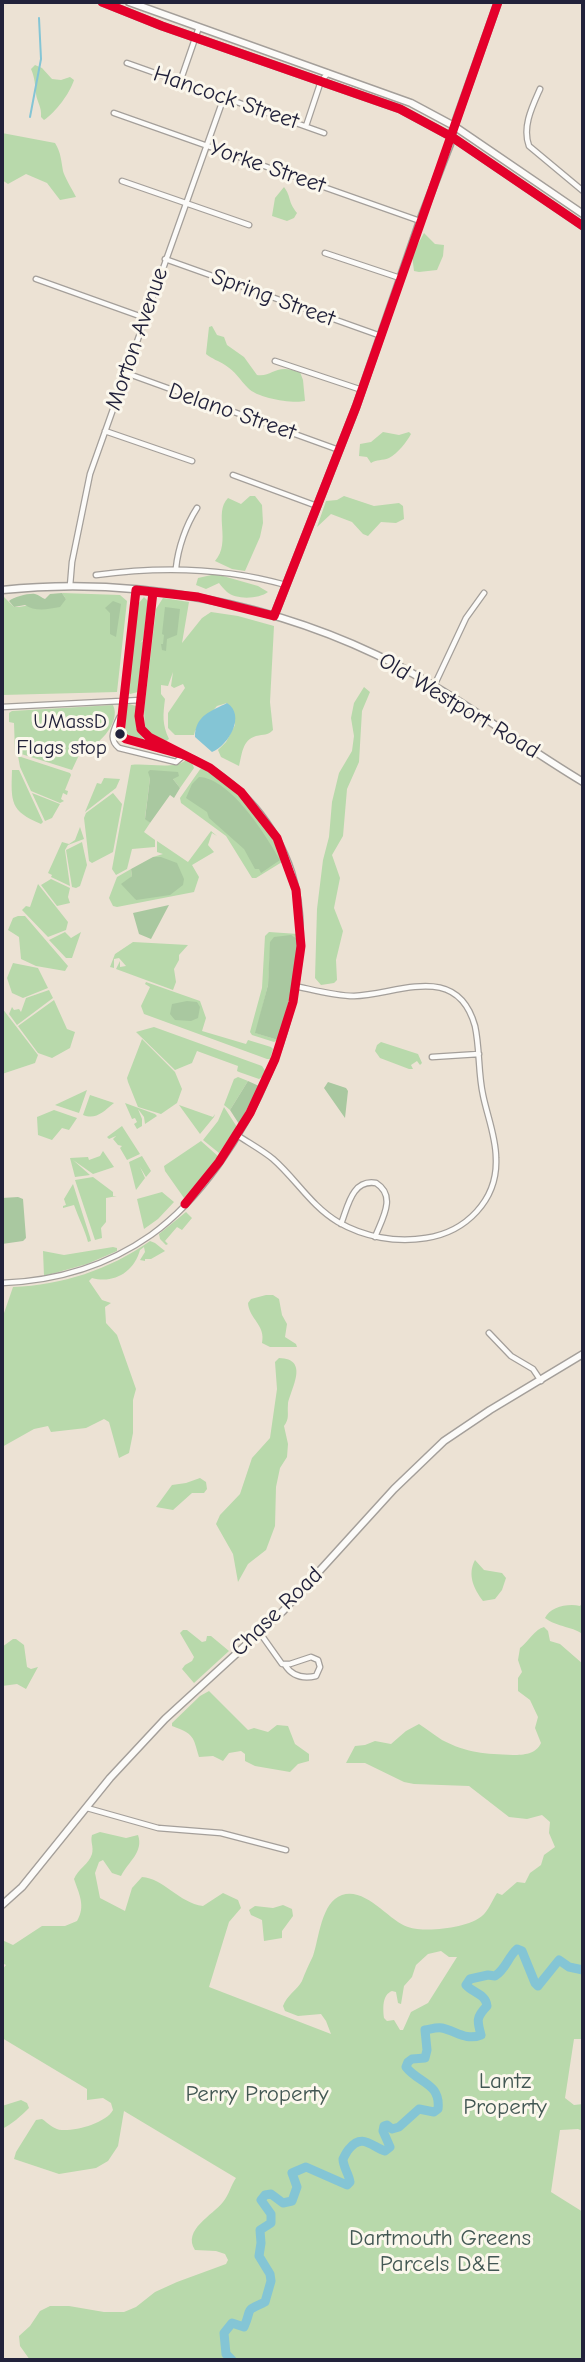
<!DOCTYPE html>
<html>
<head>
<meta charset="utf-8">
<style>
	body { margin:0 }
	#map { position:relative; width:585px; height:2362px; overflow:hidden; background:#ece2d4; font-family:"Comic Neue",sans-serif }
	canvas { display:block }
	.frame { position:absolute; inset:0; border:4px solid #22223b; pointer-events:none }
</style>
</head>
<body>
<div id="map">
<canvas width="585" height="2362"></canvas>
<div class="frame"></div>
</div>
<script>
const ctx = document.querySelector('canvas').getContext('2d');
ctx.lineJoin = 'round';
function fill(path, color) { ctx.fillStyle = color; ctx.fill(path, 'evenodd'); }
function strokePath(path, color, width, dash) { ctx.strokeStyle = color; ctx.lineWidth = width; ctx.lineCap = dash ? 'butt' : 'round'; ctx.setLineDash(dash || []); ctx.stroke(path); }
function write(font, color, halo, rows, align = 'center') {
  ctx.font = font + ' "Comic Neue",sans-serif'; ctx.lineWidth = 6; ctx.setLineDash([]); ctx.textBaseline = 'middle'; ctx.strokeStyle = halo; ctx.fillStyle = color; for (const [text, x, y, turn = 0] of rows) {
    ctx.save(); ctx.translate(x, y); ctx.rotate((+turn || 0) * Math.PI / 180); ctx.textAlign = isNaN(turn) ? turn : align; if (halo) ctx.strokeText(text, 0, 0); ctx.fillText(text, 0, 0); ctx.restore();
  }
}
fill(new Path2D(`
	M35,65L42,68L52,79L61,80L70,77L74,80C70,93 56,112 44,120L41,117C42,107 37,102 36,94C35,85 35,78 31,69Z
	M2,133L55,143C61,153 61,160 63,171C64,176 73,191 76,197L60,200L47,183L26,174L8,184L2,180Z
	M284,187C292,198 287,200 297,213L294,218L287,221L272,216L275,198Z
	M424,233L435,244L444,245L443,256L437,270L419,272L414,271L412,255Z
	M212,326L217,335L224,337L227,345L244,357L257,375C274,377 274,363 300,372L303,380L305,401C292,404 257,398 248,388C240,380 235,371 225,365C219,361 212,359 206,354L209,327Z
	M383,432L399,435L409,432L411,434C406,443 398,453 389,458C382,461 377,459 371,463L367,457L359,456L360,444L371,442Z
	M250,496H255L262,505L263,523L260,537L245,571L232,569L215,561C232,542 213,513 228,498L241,504Z
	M344,496L374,506L399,503L403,506L404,519L396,523L381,522L368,536L363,534L352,522L331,514L317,527L326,501L337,500Z
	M216,574L258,586L268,592C259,599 236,600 227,592C224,589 221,586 219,583L206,589L196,585L198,578Z
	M62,593L120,595L127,601L117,692L2,695L3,596L14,607H19L66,599Z
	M144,597L148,601L143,640L140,643L143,641L138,692L130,694L128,693L138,604Z
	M163,598L189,602L182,643L202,618L211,612L238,616L274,626L270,702L273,730C267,736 264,734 256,736C242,740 242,755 239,766L221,757L218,750L226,742L235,725L227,703L217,706L195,731L194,735H175L168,728V713L185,688L183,684L174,688L171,686L173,672L168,686L161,685V694L165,699C163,715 162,724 169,739L165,742L152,737L145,729L144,711L156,609Z
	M364,687L370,692L362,711L359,762L347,789L343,836L332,855L340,878L334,908L343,931L336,960L337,980L334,983L321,985L315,978L317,909L323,860L329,837L332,802L339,773L352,751L354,736L351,718L354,703Z
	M129,704L136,706V728L145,741L125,735L126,706Z
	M113,705C122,723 96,748 79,755L72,770L15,752L14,723L9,722V713L12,711Z
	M18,756L70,773L71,775L65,790L68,791L67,795L63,793L61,799L64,801L60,803L31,791L20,767Z
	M186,760L192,763L194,768L180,788L173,779L150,778L145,818L150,823L144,832L155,840V847L132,849L127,869L116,875L112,869L131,765C149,763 174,770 186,760Z
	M201,768C239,782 266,824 283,859L282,862L256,878H252L226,836L181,803L180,798Z
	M12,770H19L43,822L41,824C10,811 11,802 12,770Z
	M104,778L120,779L116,788L85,812L97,783L101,784Z
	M32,793L60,804L52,818L45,821Z
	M113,793L122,804L113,852L92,863L89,861L84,818L86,813Z
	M80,827L84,839L68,845L65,850L70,886L51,877L52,875L48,873L62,842L69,844L75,840Z
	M211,831L217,836L212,833L208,845L214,852L192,865L199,877L194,892L117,907L113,906L109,898L117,877L131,869L132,876L129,879L136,900L156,858L153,857L163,854L157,852V841L188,862Z
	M82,842L87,865L80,886L76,888L72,887L66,850Z
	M51,879L70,888L68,897L70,903L57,906L41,885Z
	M38,884L68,922L66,930L48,937L22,910L26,906L30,907Z
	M18,916H25L68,966L65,971L36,966L21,959L19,937L8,930L13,918Z
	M65,932L71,938L81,932L72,958H66L49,940Z
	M269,932L298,934L297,939L270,954L268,985L256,1033L278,1040L274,1042L252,1035L250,1032L262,988L265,936Z
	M133,942L188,945L179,955V960L174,969L176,982L173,990L116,969L120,961V967L126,966L119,958L114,959V968L110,967L115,954Z
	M13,963L38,968L48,988L23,998L12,993L7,978Z
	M146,982L200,1001L206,1018L202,1031L246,1044L248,1040L271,1047L273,1049L270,1059H267L144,1014L141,1006L150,987L145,984Z
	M49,990L53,998L17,1025L9,1014L12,1007L14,1010L19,1009L21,1012L26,998Z
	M54,1000L67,1029L75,1032L70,1048L52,1058L38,1053L18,1026Z
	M2,1008L38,1055L35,1063L2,1074Z
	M154,1027L262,1066L266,1072L264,1076L259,1079L239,1072L237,1071L238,1066L197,1051L192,1063L175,1070L136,1032Z
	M142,1039L175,1072L182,1089L177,1103L161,1114L138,1107L128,1082L127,1078Z
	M381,1042L418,1054L422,1063L420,1065L417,1061L411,1065L413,1069H409L380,1058L375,1051L377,1045Z
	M238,1077L248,1081L230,1110L224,1105L234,1079Z
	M87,1090L79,1113L55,1105Z
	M90,1095L114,1103C103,1112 96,1120 83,1115Z
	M125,1103L155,1114L157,1116L145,1124L144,1117L138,1109L142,1119V1126L137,1129L134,1124L137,1122L135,1118L132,1119Z
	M179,1105L213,1117L215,1114L214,1117L200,1134Z
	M224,1107L237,1127L219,1153L203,1140L218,1121Z
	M54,1110L77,1118L69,1130L62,1128L52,1140L38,1135L37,1117Z
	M122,1126L140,1154L127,1160L120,1148L122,1146L118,1145L113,1139L116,1136L109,1139L107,1137Z
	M201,1141L219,1157L184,1198L165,1171L164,1166Z
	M103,1151L114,1167L93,1174L73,1160L90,1175L75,1177L70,1158L88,1157L89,1160L100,1156Z
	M142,1156L151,1171L146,1177L140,1167L145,1178L136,1190L129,1162Z
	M93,1177L113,1192V1196H117L106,1198V1222L101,1228L102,1238L95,1240L75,1180Z
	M73,1184L90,1237L91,1241L88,1242C85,1230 79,1219 74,1205L63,1208V1206L66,1205L64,1199Z
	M162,1192L174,1202L158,1219L144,1229L137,1199Z
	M186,1212L192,1218L182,1230L177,1227L165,1241L168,1244L166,1245L160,1239L159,1234Z
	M150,1241L155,1243L165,1251L151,1259H145V1261L140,1260L145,1252L144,1247L140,1250C134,1272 114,1284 92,1278L89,1281L102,1300L111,1303L105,1307L106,1323L117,1335L136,1389L133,1400V1433L129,1453L119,1458L109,1422L104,1419L86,1428L51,1432L48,1426L34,1429L2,1447V1319L13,1287C62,1285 109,1270 150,1241Z
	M113,1247L117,1248V1251L87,1264L44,1276L43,1251L64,1255Z
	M266,1295H273L279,1299L282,1315L287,1324L285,1337L296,1344L297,1347H270L262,1343C266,1325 249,1319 248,1303L251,1299Z
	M279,1358C310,1359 291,1388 288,1404C287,1414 290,1418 284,1426L288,1444L287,1457L280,1468L276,1487L275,1526L266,1550L248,1564L238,1582L233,1554L216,1524L220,1515L240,1494L252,1458L270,1438L277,1389L275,1362Z
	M200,1478L206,1482L207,1489L204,1493H192L173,1510L156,1507L172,1485L186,1483Z
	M475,1560L484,1570L502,1573L506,1578L502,1590L495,1599L483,1601C474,1589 467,1575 475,1560Z
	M583,1602V1635C576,1627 556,1627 545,1618C550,1607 568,1603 580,1606Z
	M544,1627L548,1631L550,1641L560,1644L583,1664V2039H574L565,2098L574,2105L583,2104V2131L578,2129L560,2130L551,2192L583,2212V2360H30L20,2346L19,2336L30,2326L40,2311L50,2306H69L104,2312H124L136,2307L155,2292L177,2282L226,2264L228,2260L225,2254L216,2251L195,2250C182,2230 213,2215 223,2202C229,2195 231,2185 236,2178L124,2111L118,2146L108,2161L96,2168L59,2174L14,2159L16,2152L36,2120L42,2119C48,2123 54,2130 62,2130C76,2131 106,2123 113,2110L111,2103L103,2098L87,2100V2089L2,2038V1970L6,1965L2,1963V1940L13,1945L42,1926H65L77,1921C86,1906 79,1894 74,1879C78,1869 89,1864 92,1854C94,1846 90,1842 92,1835L100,1832L126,1838L138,1835C144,1852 128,1862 121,1876L112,1873L103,1860L99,1862L95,1873L100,1898L125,1911L132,1888L142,1877C163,1878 179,1903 203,1906L223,1893L238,1900L241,1908L229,1922L209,1987L331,2034L326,2021L321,2014L298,2016L285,2011L283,2006C287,1995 297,1990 302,1981C305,1973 309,1964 313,1956C319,1939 321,1902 342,1895C366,1887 389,1921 408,1927C426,1933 468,1928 482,1916C488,1911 492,1901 497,1893L502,1895L517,1882L525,1883L530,1873L541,1865L544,1855L555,1847L549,1833L550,1822L542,1815L527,1819L509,1817L469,1786L414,1784L404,1782L365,1763H346L355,1746L365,1745L375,1741L391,1744L406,1731L419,1724C427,1729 434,1735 442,1740C467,1753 485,1754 513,1755C524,1755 536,1754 541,1743L535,1728L538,1717L530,1700L518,1691V1678L522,1672L518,1660L520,1648C528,1642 535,1629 544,1627ZM441,1951L449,1957H457L428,2003L411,2012L403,2030H400L394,2020L387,2021L384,2018C383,2008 382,1995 392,1991L396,1992L398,2003L401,2004L404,1986L412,1977L416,1965L428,1954Z
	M183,1630H187L202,1642L206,1641L207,1636H211L229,1651L194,1683L182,1669L185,1665L192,1661L194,1657L180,1633Z
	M13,1639H16L24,1645L27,1667L31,1669L38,1667L26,1689L17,1684L2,1686V1647Z
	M209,1691L248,1730L254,1728L268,1732L277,1725L288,1726L295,1744L309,1754V1761L298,1764L290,1772L255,1766L245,1761V1754L241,1751L229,1753L223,1761L213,1756L199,1757C193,1736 194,1734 172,1726V1723L200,1696Z
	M283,1905L292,1909L293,1916L282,1931V1938L264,1941L262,1920L251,1915L249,1910L255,1906L273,1908Z
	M21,2100L27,2103L29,2108C21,2116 12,2124 2,2129V2106Z`), '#b8d9ab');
fill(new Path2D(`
	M62,593L66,599L60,607C49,609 35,612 25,605L14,607L9,601C14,597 29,593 35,594C39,595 42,598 45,599L50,594Z
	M113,601L121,604L116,637L110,634V613L105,608Z
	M165,607L180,609L177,635L167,639L166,651L162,650L161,644H163L164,635L162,634Z
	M150,770L178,772L179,776L173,779L180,788L174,798L170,795L150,823L145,819L150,778L148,772Z
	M199,777C230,778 266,835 280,860L261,873L259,869H255L244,849L209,818L207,812L186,798L192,784Z
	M153,857H161L177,863L184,879L183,885L170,895L136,900L121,884L132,876L131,869Z
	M169,905L151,939L139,934L133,913Z
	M291,935L297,939C298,973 287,1008 278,1040L255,1033L268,985L270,942L274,937Z
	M187,1001L197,1002L200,1007L198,1018L191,1021L175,1020L170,1014L172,1004Z
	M248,1081L259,1086L239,1124L230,1110Z
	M328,1082L346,1088L348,1091L345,1118L324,1088Z
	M18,1197L23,1199L26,1238L23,1241L2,1244V1198Z`), '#a9c8a0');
fill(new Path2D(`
	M227,703C246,715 229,745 212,752L195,737C195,715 212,711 227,703Z`), '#84c5d5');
strokePath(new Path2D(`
	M30,117L41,59L39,18`), '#84c5d5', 2);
strokePath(new Path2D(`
	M232,2360L226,2354L224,2333L232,2323L244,2327C253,2307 243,2312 265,2302L271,2281L270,2274L259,2256L261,2243L260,2230L271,2223V2214L261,2200L265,2195L271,2194L283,2203L292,2201L297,2187L292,2173L306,2167L347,2185L350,2182C349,2174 343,2167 343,2159C344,2157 347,2151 349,2149C362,2133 371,2146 385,2151L390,2147L383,2131L384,2126L387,2125L392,2129L399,2127L419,2109L434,2112L438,2109C441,2083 418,2083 406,2067L408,2062L412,2059L425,2058L427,2050L425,2030C431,2029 437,2027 442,2028C456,2031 466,2041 481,2035C477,2021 476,2017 487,2006C486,1994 473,1993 466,1985L470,1979L488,1975L495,1976C506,1969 508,1957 517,1949L522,1951L535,1983L538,1986L559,1960L569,1967L583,1970`), '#84c5d5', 9);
const street = new Path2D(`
	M127,63L324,133
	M180,82L199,27
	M540,89C532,107 522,127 529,146L583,191
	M114,113L420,221
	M306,126L321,81L328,73
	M122,181L249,225
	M325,253L400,278
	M165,259L381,336
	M36,279L145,318
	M275,361L362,390
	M126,373L339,450
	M105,431L192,461
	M233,475L317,506
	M176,568C178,548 186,525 197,508
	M96,575C161,566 223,567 286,585
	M70,586L72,562L90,474L224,97
	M136,590L120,734L126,739L167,750
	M434,686L466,618L484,593
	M2,707L141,700
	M119,718C114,730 108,739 119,748L176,762L184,755
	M432,1057L479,1054
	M237,1135C249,1143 262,1150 273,1159C296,1179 311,1206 338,1222C364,1237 396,1243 426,1238C466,1232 498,1200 496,1158C496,1137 487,1115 483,1095C478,1073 480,1049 475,1026C457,962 399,994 354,996C335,996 314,990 295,986
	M341,1224C348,1206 352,1179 376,1183C397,1196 382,1219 375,1237
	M2,1283C55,1281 107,1266 151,1235C246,1167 328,986 292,872C276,824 242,784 198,761C182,753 158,747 146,735C140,730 139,723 139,716L153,592
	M489,1333L511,1356L533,1369L541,1381
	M260,1633L282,1664H290L311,1657L318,1660L320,1667L316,1676C303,1679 292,1676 285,1665
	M87,1808L158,1828L221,1833L286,1850`);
const secondary = new Path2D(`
	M2,590C137,576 278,603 399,666C463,700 521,745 583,782
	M274,616L356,407L420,221L450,144L454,126L498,2
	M2,1905L22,1887L110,1778L165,1719L283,1611L394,1489L444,1441L490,1410L583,1354`);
const primary = new Path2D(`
	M102,2L162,26L400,109L452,137L583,226
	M129,2L411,103L454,126L583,214`);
strokePath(street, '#a49f9a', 7);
strokePath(secondary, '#a49f9a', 9);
strokePath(primary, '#a49f9a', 9);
strokePath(street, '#fcfbf9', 4.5);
strokePath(secondary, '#fcfbf9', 6);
strokePath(primary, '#fcfbf9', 6);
strokePath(new Path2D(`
	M102,2L162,26L400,109L452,137L583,226
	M153,592L139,716L141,729L149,737L210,768L241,792L277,838L296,890L301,946L293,1002L275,1059L250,1113L219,1162L185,1204
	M184,755L126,739L120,734L136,590L198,597L274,616L356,407L498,2`), '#e4002b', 9);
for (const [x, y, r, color] of [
	[120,734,6,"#22223b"]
]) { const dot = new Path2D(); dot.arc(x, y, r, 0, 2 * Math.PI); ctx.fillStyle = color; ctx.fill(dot); strokePath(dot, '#fbf7ec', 2.5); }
write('21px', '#22223b', '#fbf7ec', [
	["UMassD",107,722],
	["Flags stop",107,748]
], 'right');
write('23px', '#22223b', '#fbf7ec', [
	["Hancock Street",226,98,19],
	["Yorke Street",267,167,19],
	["Spring Street",273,298,20],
	["Morton Avenue",137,339,-71],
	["Delano Street",232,412,19],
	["Old Westport Road",459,706,31],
	["Chase Road",277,1612,-44]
]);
write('23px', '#425753', '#fbf7ec', [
	["Lantz",505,2081],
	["Property",505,2107],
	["Perry Property",257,2094],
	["Dartmouth Greens",440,2238],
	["Parcels D&E",440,2264]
]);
</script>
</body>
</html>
